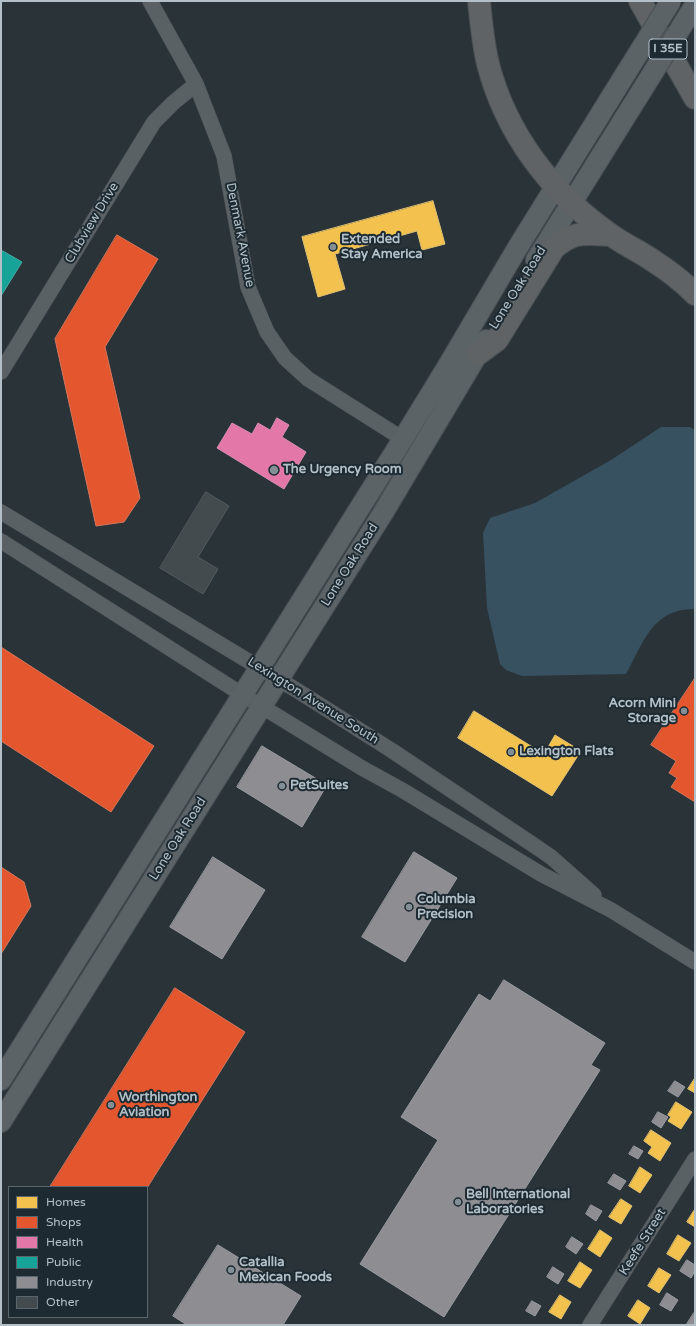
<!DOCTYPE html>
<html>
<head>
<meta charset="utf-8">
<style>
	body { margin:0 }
	#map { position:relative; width:696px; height:1326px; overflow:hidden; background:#2a3337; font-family:"Varela Round",sans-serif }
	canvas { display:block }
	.frame { position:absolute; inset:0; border:2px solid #b3c0c8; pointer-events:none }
	.legend { position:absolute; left:8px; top:1186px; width:140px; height:132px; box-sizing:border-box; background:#1d2a32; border:1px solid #59666e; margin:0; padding:5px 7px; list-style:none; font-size:12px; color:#b3c0c8 }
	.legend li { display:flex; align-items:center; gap:8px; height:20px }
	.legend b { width:20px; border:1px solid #59666e }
</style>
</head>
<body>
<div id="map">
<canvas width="696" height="1326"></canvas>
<div class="frame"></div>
<ul class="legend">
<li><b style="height:11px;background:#f2c14e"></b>Homes</li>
<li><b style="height:11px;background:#e4572e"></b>Shops</li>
<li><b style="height:11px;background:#e377a8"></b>Health</li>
<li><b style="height:11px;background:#17a398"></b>Public</li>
<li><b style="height:11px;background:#8d8d92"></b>Industry</li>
<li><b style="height:11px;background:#434b4e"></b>Other</li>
</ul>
</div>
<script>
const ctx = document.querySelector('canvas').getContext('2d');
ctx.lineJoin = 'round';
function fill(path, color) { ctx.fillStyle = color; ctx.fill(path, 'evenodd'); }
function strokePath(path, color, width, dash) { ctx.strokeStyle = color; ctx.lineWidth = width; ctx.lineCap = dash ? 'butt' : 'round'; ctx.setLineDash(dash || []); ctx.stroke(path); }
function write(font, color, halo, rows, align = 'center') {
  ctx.font = font + ' "Varela Round",sans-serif'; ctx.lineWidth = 4; ctx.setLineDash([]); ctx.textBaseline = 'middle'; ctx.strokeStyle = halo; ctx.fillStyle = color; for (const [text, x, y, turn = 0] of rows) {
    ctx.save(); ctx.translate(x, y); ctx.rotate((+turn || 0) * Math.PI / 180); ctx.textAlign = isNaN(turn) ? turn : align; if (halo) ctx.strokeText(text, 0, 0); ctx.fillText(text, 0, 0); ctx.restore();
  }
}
fill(new Path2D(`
	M661,427H690L695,430V609C653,608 643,643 626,674L522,676L506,670L500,664L487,608L483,533L490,518L535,503L611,460Z`), '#375160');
const homes = new Path2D(`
	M433,201L445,244L422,250L417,231L335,254L345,289L318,297L302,237Z
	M474,711L544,754L555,735L581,751L552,796L458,738Z
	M695,1078V1093L688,1089Z
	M676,1102L692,1112L681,1129L668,1121L671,1117L668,1115Z
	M651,1130L671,1143L660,1161L648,1153L652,1147L644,1141Z
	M640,1167L652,1175L640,1193L629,1186Z
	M621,1199L632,1206L621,1224L609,1217Z
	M695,1209V1227L687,1222Z
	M600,1230L612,1238L600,1257L588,1249Z
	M678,1235L691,1243L679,1261L667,1254Z
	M580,1262L592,1270L580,1288L568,1281Z
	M659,1268L671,1275L659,1293L648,1286Z
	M560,1295L571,1302L561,1319L549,1312Z
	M638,1300L650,1308L640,1324L628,1316Z`);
fill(homes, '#f2c14e');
strokePath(homes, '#dfc173', 1);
const shops = new Path2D(`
	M117,235L158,259L105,347L140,498L124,522L96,526L55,339Z
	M1,647L154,746L111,812L1,741Z
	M695,678V802L671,787L677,778L669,773L676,761L651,745Z
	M1,867L24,882L31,906L1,954Z
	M175,988L245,1032L147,1188V1187H50Z`);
fill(shops, '#e4572e');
strokePath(shops, '#d5765c', 1);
const health = new Path2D(`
	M277,418L289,425L282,437L306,452L284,489L217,448L232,423L252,434L258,423L270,430Z`);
fill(health, '#e377a8');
strokePath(health, '#d58db2', 1);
const public = new Path2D(`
	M1,250L22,262L1,296Z`);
fill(public, '#17a398');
strokePath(public, '#46aca6', 1);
const industry = new Path2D(`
	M262,746L327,785L302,827L237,787Z
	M414,852L457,878L405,962L362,937Z
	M213,857L265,890L222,959L170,927Z
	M504,980L605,1043L591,1065L600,1070L444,1317L360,1264L438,1140L401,1117L479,994L490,1001Z
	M675,1081L685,1087L678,1097L668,1091Z
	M658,1112L668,1117L661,1128L652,1122Z
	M634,1146L643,1151L638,1159L629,1154Z
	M614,1174L626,1181L620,1190L608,1183Z
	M591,1205L602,1211L596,1221L586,1214Z
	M572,1237L583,1244L576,1254L566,1247Z
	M218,1245L301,1296L283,1325H187L173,1316Z
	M687,1260L695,1265V1271L691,1278L680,1271Z
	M553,1267L564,1274L558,1284L547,1277Z
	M667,1293L678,1300L671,1311L660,1305Z
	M532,1301L541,1306L535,1316L526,1311Z
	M694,1313L695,1314V1325H688L687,1324Z`);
fill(industry, '#8d8d92');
strokePath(industry, '#989ca2', 1);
const building = new Path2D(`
	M206,492L229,506L198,557L218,569L203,594L160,568Z`);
fill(building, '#434b4e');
strokePath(building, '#525a5f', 1);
const minor = new Path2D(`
	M150,1L196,84L224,156L248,287L267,332L285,358L308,379L403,439
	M1,372L154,122L173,103L196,84
	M1,512L298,691L391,750L535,846L551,857L594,895
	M1,541L243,695L362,768L402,790L541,874L611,910L695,962
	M590,1325L695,1159`);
const major = new Path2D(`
	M536,260L639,95
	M1,1080L403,439L446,369L518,247L626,73
	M1,1122L383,513L486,340`);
const highway = new Path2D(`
	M479,1C481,22 483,43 488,64C506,134 552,194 611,235C625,245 641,252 655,262C669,271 683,282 695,294
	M640,1L695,98
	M478,354L497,340L554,248C575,230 586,234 611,235`);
strokePath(minor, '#484e52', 16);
strokePath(major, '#474f54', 22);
strokePath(highway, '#474e53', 24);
strokePath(minor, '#5a6165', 15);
strokePath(major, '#5c6367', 20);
strokePath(highway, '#5f6365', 22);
const majorBridge = new Path2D(`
	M626,73L671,1
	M639,95L695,5`);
strokePath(majorBridge, '#474f54', 22, []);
strokePath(majorBridge, '#5c6367', 20);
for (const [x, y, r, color] of [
	[333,247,4,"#838f95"],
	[274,470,5,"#838f95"],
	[684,711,4,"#838f95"],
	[511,752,4,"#838f95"],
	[282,786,4,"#838f95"],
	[409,907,4,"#838f95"],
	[111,1105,4,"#838f95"],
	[458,1202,4,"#838f95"],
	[231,1270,4,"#838f95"]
]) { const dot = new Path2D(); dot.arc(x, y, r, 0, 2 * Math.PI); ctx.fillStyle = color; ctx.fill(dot); strokePath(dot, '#1d2a32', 1.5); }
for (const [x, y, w] of [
	[668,49,38]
]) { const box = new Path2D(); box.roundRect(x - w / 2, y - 10, w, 20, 3); ctx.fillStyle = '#1d2a32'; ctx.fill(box); strokePath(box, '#b3c0c8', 1); }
write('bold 12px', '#b3c0c8', null, [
	["I 35E",668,49]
]);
write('13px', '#b3c0c8', '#1d2a32', [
	["Clubview Drive",92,223,-59],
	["Denmark Avenue",240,235,79],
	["Lone Oak Road",518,288,-58],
	["Lone Oak Road",350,565,-58],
	["Lexington Avenue South",313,701,32],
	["Lone Oak Road",178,839,-58],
	["Keefe Street",643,1242,-58]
]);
write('bold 13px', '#b3c0c8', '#1d2a32', [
	["Extended",341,240],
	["Stay America",341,255],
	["The Urgency Room",283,470],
	["Acorn Mini",676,704,"right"],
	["Storage",676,719,"right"],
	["Lexington Flats",519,752],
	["PetSuites",290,786],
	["Columbia",417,900],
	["Precision",417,915],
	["Worthington",119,1098],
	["Aviation",119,1113],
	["Bell International",466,1195],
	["Laboratories",466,1210],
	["Catallia",239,1263],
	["Mexican Foods",239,1278]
], 'left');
</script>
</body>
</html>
